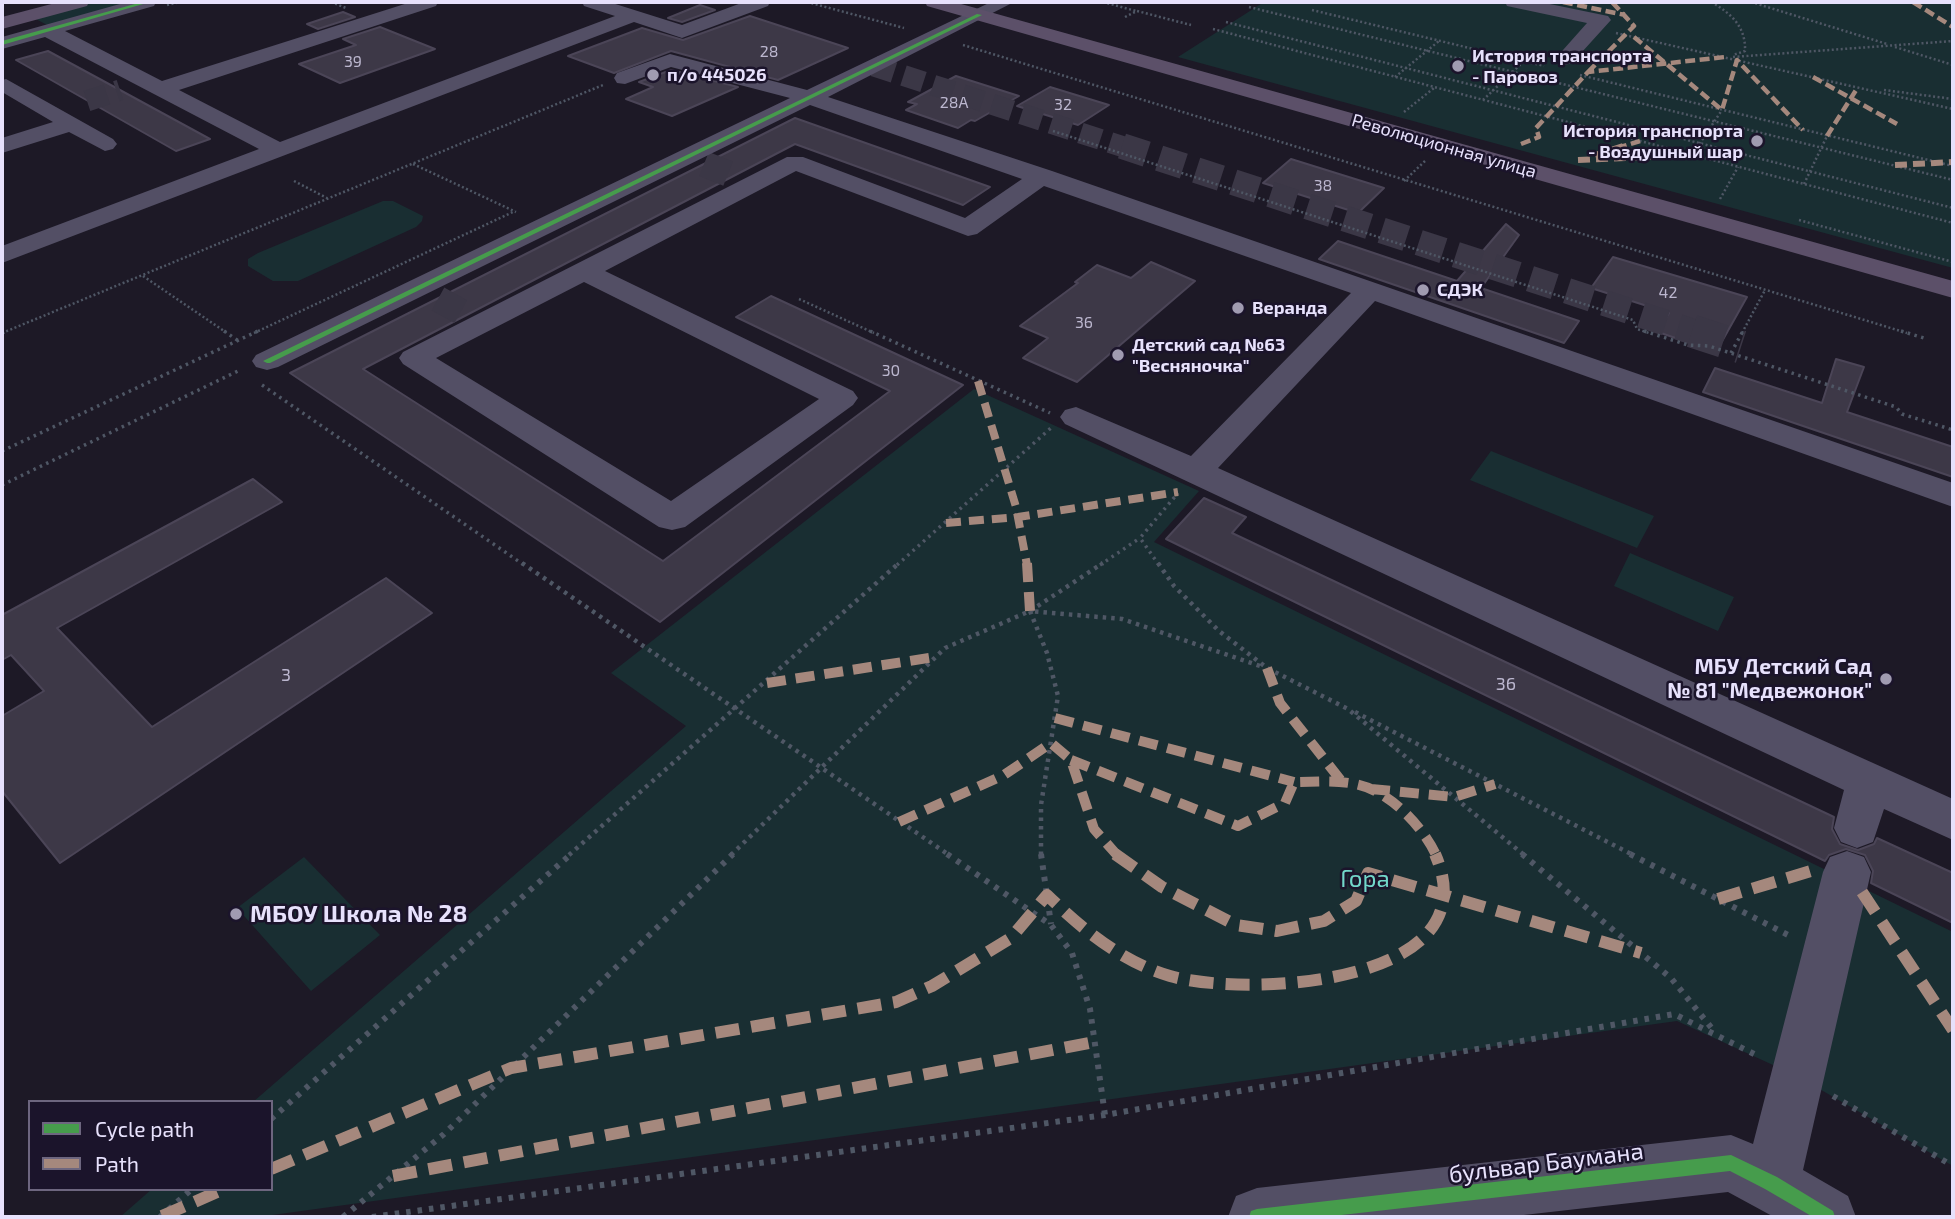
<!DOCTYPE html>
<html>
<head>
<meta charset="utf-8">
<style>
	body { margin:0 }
	#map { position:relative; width:1955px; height:1219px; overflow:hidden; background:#1d1926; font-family:"Exo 2",sans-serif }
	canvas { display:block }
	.frame { position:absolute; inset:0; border:4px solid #e7e1fc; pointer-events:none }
	.legend { position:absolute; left:28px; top:1100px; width:245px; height:91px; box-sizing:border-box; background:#1b142b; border:2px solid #6d667f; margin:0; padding:9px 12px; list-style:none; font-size:21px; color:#e7e1fc }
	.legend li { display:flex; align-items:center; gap:14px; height:35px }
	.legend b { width:35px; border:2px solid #6d667f }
</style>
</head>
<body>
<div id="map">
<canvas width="1955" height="1219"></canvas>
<div class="frame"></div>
<ul class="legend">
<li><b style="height:9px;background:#469c4c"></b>Cycle path</li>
<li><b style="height:9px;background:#a5887d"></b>Path</li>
</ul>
</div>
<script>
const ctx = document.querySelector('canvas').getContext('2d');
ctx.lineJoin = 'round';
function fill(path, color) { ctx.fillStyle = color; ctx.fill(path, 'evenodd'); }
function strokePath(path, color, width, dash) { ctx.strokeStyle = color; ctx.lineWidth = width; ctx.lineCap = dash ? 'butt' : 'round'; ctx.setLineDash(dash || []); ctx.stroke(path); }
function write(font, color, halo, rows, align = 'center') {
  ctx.font = font + ' "Exo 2",sans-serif'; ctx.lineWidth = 5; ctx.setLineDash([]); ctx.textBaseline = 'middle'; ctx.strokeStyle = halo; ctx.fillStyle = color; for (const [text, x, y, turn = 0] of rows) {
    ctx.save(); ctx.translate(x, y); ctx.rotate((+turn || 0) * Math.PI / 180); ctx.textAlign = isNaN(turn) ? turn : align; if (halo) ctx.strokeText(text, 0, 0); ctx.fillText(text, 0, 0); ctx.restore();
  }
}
fill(new Path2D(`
	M95,2H136L49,26L34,18Z
	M1264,2H1953V268L1178,57Z
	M383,201H393L423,216L422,221L416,227L298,281H273L248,266V259L258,253Z
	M974,389L1199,491L1154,542L1953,932V1166L1797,1076L1677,1021L258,1217H120L152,1189H271V1102H253L686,726L611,673Z
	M1491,451L1654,516L1637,548L1470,480Z
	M1630,553L1734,597L1718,631L1614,586Z
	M304,857L380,935L311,991L237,908Z`), '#192e32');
const building = new Path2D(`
	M700,5L715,10L682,22L668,18Z
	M343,12L355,17L318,29L307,24Z
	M750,16L848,48L778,80L671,51L614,73L568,56L642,28L683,40Z
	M380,27L435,49L340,83L299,64L356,45L343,39Z
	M48,51L120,90L210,139L176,151L16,60Z
	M671,70L738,87L672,116L626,99L653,87L639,82Z
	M956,76L1019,96L975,121L971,120L958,128L906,110L917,104L908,102Z
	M1050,87L1109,105L1078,125L1017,106Z
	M795,118L990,187L963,205L795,144L363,369L663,561L890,391L736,317L771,296L963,385L660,622L290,373Z
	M1291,159L1384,188L1358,213L1263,183Z
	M1506,224L1519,235L1481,288L1579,321L1564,343L1319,259L1338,241L1457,281Z
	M1613,257L1747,297L1716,352L1658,332L1669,313L1591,288Z
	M1151,262L1195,281L1077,382L1023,358L1048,338L1020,326L1078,283L1075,282L1097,265L1131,278Z
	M1836,359L1864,367L1847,412L1953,447V477L1703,392L1715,368L1822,403Z
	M253,479L282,502L57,628L152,727L386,578L432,613L60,863L2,791V716L44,691L11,655L2,660V615Z
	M1204,498L1246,517L1232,533L1834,817L1832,829L1840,844L1858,850L1874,844L1877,838L1953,873V923L1871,883L1873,871L1865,855L1846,849L1829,855L1825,861L1166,539Z`);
fill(building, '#3d3847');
strokePath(building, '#4b4557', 2);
strokePath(new Path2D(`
	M874,66L1127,148
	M87,101L120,90`), '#3b3746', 21, [21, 10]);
strokePath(new Path2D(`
	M1122,146L1697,333
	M704,164L734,176
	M438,299L467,315`), '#3b3746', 26, [26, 13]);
strokePath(new Path2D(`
	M1692,331L1741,347`), '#3b3746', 33, [33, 17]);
strokePath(new Path2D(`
	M331,2L346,8
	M807,2L904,28
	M1103,2L1136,11
	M1711,2C1731,13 1746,27 1745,51L1733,55
	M1751,2L1887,44
	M167,5L180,2
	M1249,7L1953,180
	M1312,10L1544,66
	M1125,17L1137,11L1191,25
	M1226,22L1953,208
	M1213,29L1953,223
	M1616,33L1953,109
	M963,45L1907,333
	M1895,47L1953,65
	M1733,57L1953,41
	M1580,75L1953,166
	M1395,77L1439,41
	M1884,90L1953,99
	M1483,100L1523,62
	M1404,112L1434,88
	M1053,131L1633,320L1637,329L1649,333
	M1692,155L1722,110
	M413,164L516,212
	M294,181L327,198
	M1404,181L1425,161
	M1804,184L1827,136
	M1720,199L1738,167
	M1799,220L1953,262
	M143,276L227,333
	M799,299L874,333
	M2,333L603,85
	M254,333L515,211
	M1742,333L1765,290`), '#4f5765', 2.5, [2, 2.5]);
strokePath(new Path2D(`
	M224,331L240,342
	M870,331L1050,413
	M1644,331L1688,345L1709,346L1896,407L1902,414L1953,430
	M1901,331L1924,338
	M2,333L7,331
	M1731,353L1743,331
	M262,385L524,565
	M2,451L258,331
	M2,485L240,370
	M897,565L1052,427
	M1100,565L1140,538
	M1159,565L1140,538L1178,493`), '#4f5765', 3.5, [2.5, 4.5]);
strokePath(new Path2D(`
	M522,563L949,855
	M1158,563L1174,586L1219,631L1267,668L1348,709L1524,855
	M1355,712L1633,855
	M569,855L899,563
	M731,855L945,648L1030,611L1103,563
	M1041,855V805L1058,696L1047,653L1030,611L1122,619L1263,667`), '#4f5765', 4.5, [3.5, 5]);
strokePath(new Path2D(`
	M947,854L1051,925L1072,953L1090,1009L1105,1115
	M1041,854L1051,924
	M1522,854L1671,978L1714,1031
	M1630,854L1792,937
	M1833,1096L1953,1166
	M271,1119L571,854
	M160,1217L192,1189
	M343,1217L444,1134L733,854
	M372,1217L1105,1115L1674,1014L1760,1057`), '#4f5765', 6, [4.5, 7]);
fill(new Path2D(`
	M127,2H156L154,6L65,31L162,81L411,2H438L436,6L179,90L280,142L615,16L584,6L582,2H609L682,25L744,2H770L768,6L682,38L634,22L2,263V246L259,149L45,37L2,49V37Z
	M991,2H1014L828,97L1052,171L1953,483V507L1375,301L1218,468L1953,799V840L1884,809L1873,842L1857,848L1841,842L1834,828L1844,790L1065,424L1060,417L1065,410L1076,407L1191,456L1351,293L1044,186L977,234L968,236L796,171L605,271L853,391L858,398L853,405L685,527L672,530L659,527L403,364L399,358L403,352L787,157H803L965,218L1022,179L810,105L278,367L267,370L256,367L252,361L256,355L790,98L671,67L625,84L617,83L614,78L617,73L670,54L807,90ZM584,282L819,399L671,501L436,358Z
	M1505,2H1540L1608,16L1611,20L1572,63L1565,65L1555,59L1587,23L1507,6Z
	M6,79L113,139L117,144L113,149L105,151L69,132L2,153V138L53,122L2,92V80Z
	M1847,851L1864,857L1871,872L1803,1170L1848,1196L1856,1217H1774L1728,1192L1506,1217H1228L1236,1196L1257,1188L1731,1135L1753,1144L1823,872L1830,857Z`), '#534f65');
fill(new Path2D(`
	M59,2H89L87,6L2,29V17Z
	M925,2H954L1953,281V298L927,6Z`), '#5c5069');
strokePath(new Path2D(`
	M1563,2L1625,15
	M1913,2L1953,27
	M1634,37L1722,110L1737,60L1803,130
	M1588,72L1634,26L1612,2
	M1813,77L1897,124
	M1827,136L1858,87
	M1521,144L1539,137L1536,128L1588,72L1725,57
	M1617,148L1640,141`), '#a5887d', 4.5, [10, 4.5]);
strokePath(new Path2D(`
	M1595,155L1623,146
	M1578,160L1692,155
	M1895,165L1953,162`), '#a5887d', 6, [12, 6]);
strokePath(new Path2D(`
	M978,381L1016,507L1027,565
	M946,523L1018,517L1178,492`), '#a5887d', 8, [15, 8]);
strokePath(new Path2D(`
	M1027,563L1030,611
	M1267,668L1280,703L1343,783
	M767,683L935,657
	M1055,718L1294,782
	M1071,760L1238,826L1285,803L1294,782C1314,782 1335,780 1355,784C1388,790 1422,825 1436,855
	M1371,789L1454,797L1495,784
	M899,822L1004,775L1051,743L1071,760L1094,829L1117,855`), '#a5887d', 10, [19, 10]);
strokePath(new Path2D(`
	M1115,854L1162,887L1236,925L1277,931L1324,921L1356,901L1368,873L1641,953
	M1862,892L1953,1030
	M1718,899L1821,868
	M271,1169L511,1068L896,1002L932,986L1011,938L1047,895C1082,929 1122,962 1170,976C1248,998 1493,985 1435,854
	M393,1176L1094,1042
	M162,1216L224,1189`), '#a5887d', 12, [24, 12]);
fill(new Path2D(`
	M142,2H150L2,45V41Z
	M977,14L982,15L270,363H267L263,361Z
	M1731,1155L1777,1177L1833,1211L1835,1217H1813L1765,1189L1730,1171L1324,1217H1249L1251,1211L1257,1209Z`), '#469c4c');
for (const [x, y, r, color] of [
	[1458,66,7,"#a09bb1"],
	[653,75,7,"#a09bb1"],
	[1757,141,7,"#a09bb1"],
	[1423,290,7,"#a09bb1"],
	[1238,308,7,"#a09bb1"],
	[1118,355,7,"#a09bb1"],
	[1886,679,7,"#a09bb1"],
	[236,914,7,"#a09bb1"]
]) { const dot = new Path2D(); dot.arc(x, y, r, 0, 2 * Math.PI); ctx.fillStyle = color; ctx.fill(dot); strokePath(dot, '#1b142b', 2.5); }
write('16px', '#bcb7cf', null, [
	["28",769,52],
	["39",353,62],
	["28А",954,103],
	["32",1063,105],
	["38",1323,186],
	["42",1668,293],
	["36",1084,323],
	["30",891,371]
]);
write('bold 18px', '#e7e1fc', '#1b142b', [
	["История транспорта",1472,56],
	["- Паровоз",1472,77],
	["п/о 445026",667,75],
	["История транспорта",1743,131,"right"],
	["- Воздушный шар",1743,152,"right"],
	["СДЭК",1437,290],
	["Веранда",1252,308],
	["Детский сад №63",1132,345],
	["\"Весняночка\"",1132,366]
], 'left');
write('18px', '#e7e1fc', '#1b142b', [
	["Революционная улица",1444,146,16]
]);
write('18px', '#bcb7cf', null, [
	["3",286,675],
	["36",1506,684]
]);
write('bold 21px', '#e7e1fc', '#1b142b', [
	["МБУ Детский Сад",1872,667],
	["№ 81 \"Медвежонок\"",1872,691]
], 'right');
write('24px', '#72d7ca', '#1b142b', [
	["Гора",1365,879]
]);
write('bold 24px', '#e7e1fc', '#1b142b', [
	["МБОУ Школа № 28",250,914]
], 'left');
write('24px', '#e7e1fc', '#1b142b', [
	["бульвар Баумана",1546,1163,-7]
]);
</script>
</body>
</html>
